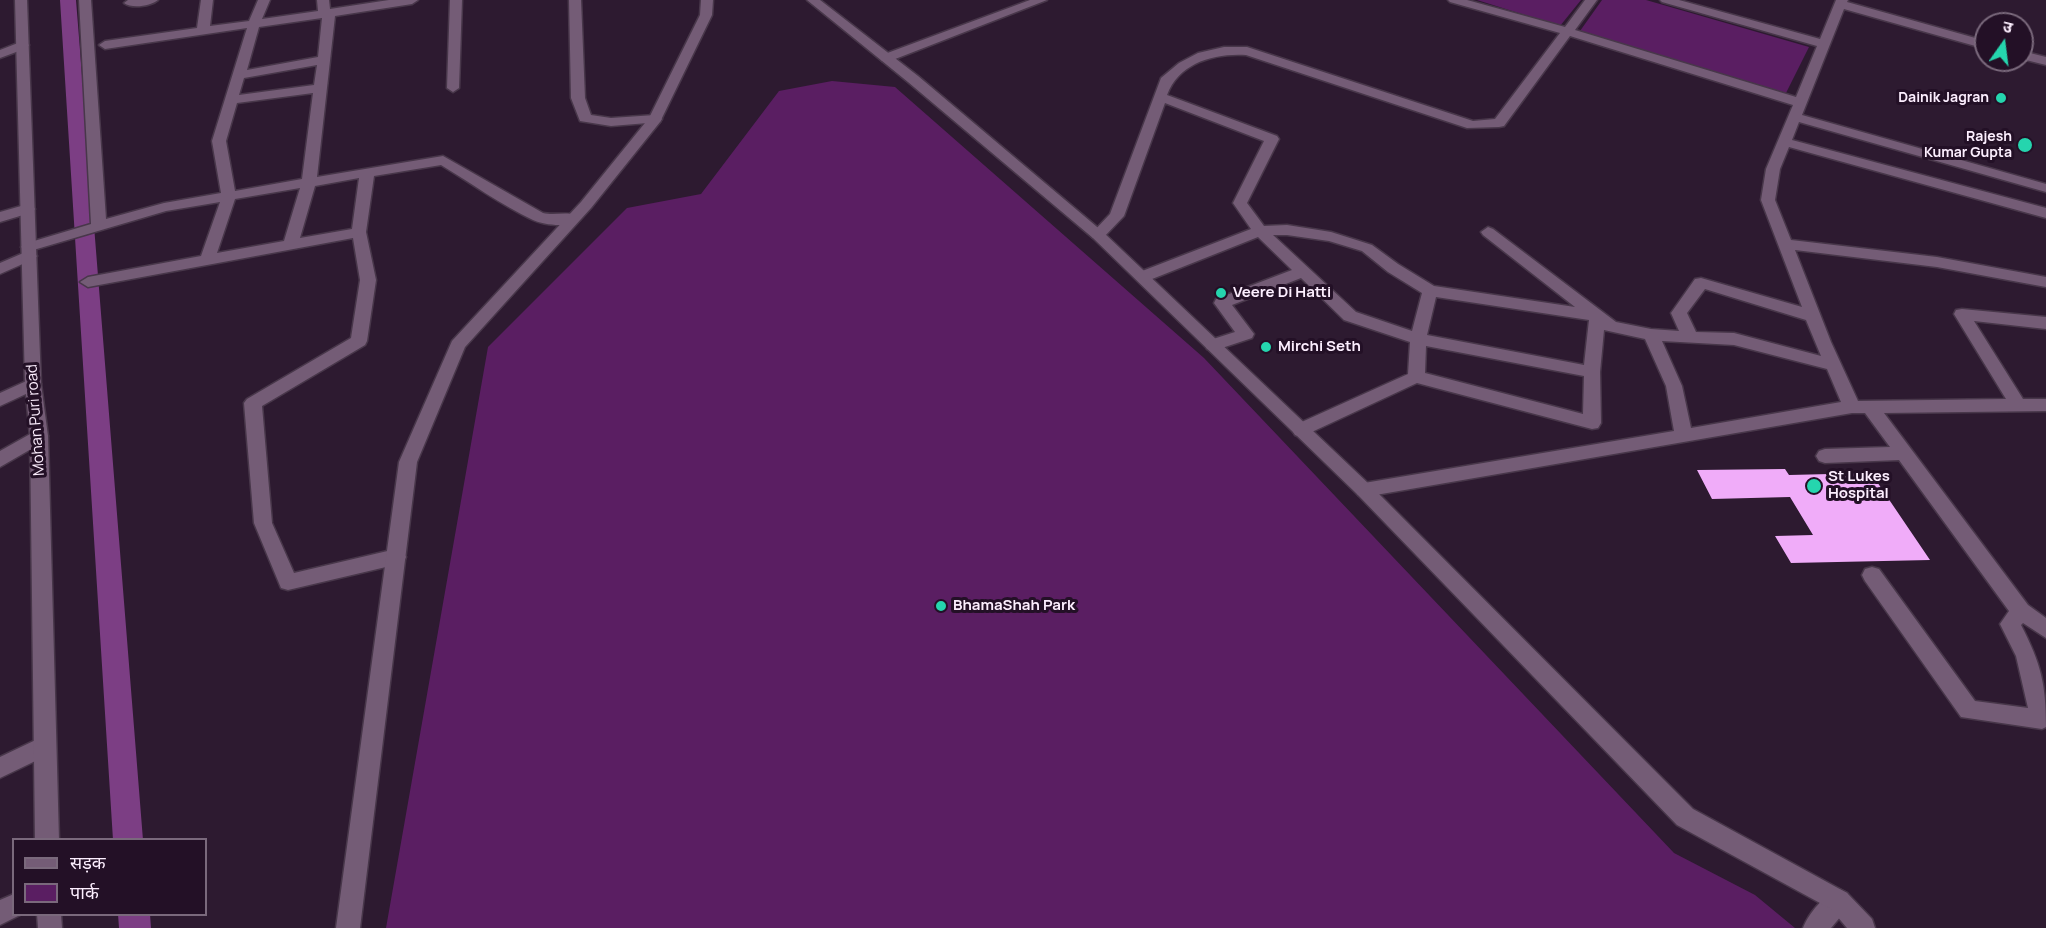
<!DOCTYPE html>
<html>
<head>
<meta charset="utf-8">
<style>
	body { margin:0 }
	#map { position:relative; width:2046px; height:928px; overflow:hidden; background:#2d1a30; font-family:Manrope,"Noto Sans Devanagari",sans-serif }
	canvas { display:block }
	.legend { position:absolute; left:12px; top:838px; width:195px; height:78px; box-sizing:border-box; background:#231026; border:2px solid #7a697c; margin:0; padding:8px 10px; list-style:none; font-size:18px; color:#fceefe }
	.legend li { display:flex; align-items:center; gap:12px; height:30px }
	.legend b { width:30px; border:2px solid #7a697c }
	.north { position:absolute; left:1974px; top:12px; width:60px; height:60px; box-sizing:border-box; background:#231026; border:2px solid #7a697c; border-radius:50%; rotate:14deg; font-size:16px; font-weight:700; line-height:24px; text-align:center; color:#fceefe }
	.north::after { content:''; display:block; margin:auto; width:21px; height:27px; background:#25d5ae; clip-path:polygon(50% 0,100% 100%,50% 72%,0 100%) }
</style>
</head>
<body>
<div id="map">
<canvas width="2046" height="928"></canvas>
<ul class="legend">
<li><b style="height:8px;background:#745c76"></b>सड़क</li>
<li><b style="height:16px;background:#5a1e62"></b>पार्क</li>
</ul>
<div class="north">उ</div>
</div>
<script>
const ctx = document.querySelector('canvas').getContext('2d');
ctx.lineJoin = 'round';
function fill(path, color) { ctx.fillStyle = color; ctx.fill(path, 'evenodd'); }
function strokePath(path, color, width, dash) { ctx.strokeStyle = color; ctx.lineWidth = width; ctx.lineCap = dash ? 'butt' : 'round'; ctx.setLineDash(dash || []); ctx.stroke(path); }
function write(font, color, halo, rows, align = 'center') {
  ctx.font = font + ' Manrope,sans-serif'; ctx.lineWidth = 6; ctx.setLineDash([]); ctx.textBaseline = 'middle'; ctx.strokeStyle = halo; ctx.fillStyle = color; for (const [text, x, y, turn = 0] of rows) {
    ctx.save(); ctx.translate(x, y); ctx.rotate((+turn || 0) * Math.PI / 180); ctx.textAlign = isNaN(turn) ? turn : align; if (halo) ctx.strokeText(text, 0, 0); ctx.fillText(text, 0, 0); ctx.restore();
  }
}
fill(new Path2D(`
	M1477,0H1581L1560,26Z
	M1602,0H1646L1809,47L1786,93L1580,31Z
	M832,81L895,87L1204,358L1674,853L1755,895L1795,928H386L488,347L627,208L701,194L779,91Z`), '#5a1e62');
fill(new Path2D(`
	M60,0H76L143,840H113Z
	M118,914H150L151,928H119Z`), '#7c3e84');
fill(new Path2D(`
	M1785,469L1789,475L1871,473L1930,560L1791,563L1775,536L1813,535L1790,497L1712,499L1697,470Z`), '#f0acf9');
const street = new Path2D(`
	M79,0H91L106,219L164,203L221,193L212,141L247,28L105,49L99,45L105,41L197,28L201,0H213L210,26L249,21L258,0H270L262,19L318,11L317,0H329L330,9L389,0H418L412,4L335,16L317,177L443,156L543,213C555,216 573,210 581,218C572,229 544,225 533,220C501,205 471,183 441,165L374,176L366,232L376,280L367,341L365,345L262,406L272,523L294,573L396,549L403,551L406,557L403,563L288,590L281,588L254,523L244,403L247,399L351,338L360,280L353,238L88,287L80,282L88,277L201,256L220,202L166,211L30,251L37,256L34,259L0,274V263L28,251L21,247L24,244L91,224ZM322,18L318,57L247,70L259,27ZM317,65L314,85L239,95L244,78ZM313,93L302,179L235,191L226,141L237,103ZM359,178L352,229L300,238L315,186ZM300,188L284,241L217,253L235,199Z
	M128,0H158C151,6 132,9 124,3Z
	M450,0H462L459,88L453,92L447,88Z
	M569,0H581L585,98L591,115L611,118L655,115L660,116L662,119L660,122L611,126L580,121L571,98Z
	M1030,0H1047L890,61H882L880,58L882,55Z
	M1448,0H1467L1565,27L1585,0H1597L1575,30L1796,97L1817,46L1662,2L1660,0H1679L1820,39L1836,0H1848L1847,2L1986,41V49L1844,9L1802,115L2046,184V192L1799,122L1792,140L2046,208V218L1789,147L1780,169L1775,200L1791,240L1937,257L2046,277V287L1937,267L1795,250L1831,342L1858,401L2006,399L1954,314L1956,310L1962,309L2046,317V329L1974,321L2023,399H2046V411L1884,413L2028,605L2046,618V638L2023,623L2021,625C2041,664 2046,684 2046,727L2042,729L1961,717L1865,581L1862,575L1865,569L1872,567L1879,569L1975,701L2028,708L2016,656L2000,624L2009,611L1899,460L1825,463L1819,461L1816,456L1819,451L1825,449L1890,447L1865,413H1852L1364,497L1358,495L1355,490L1358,485L1364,483L1674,431L1666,386L1645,339L1604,330L1600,372L1601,423L1598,428L1592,429L1417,383L1301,437L1295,435L1292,430L1295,425L1408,374L1410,342L1344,320L1301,278L1232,305L1254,334L1252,338L1213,351L1207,349L1205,345L1207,341L1235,332L1214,303L1216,299L1292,270L1258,237L1147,281L1142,282L1134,277L1137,273L1251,229L1233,203L1264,141L1165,103L1124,216L1103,238H1093L1091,235L1093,232L1110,214L1161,78L1179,63L1198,53L1224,47H1247L1473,121L1495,119L1560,33L1450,2ZM1570,36L1793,105L1766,169L1761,200L1802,307L1701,278L1695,279L1671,313L1679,331L1651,329L1616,322L1493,229L1488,227L1481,232L1483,235L1575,307L1434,286L1398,264L1372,245L1331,232L1287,225L1264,226L1247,203L1279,139L1277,136L1167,95C1179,63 1214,53 1246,55L1467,128L1499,127L1504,126ZM1273,235H1287L1329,241L1362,251L1388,272L1422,293L1412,331L1356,312ZM1705,289L1806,320L1821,356L1734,333L1696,332L1687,313ZM1436,297L1589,320L1584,365L1427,335ZM1662,341L1734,345L1827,369L1841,402L1691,428L1682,386ZM1426,346L1584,376L1583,414L1425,373Z
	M23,41L29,45L27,48L0,58V50Z
	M2022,51L2046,57V65L2022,59Z
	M28,204L33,206L35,209L33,212L0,222V212Z
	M33,378L39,380L41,384L39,388L0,406V393Z
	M39,429L45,431L48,436L45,441L0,467V451Z
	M44,736L52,739L55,746L52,753L0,778V757Z
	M1839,889L1847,893L1851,901L1847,909L1831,928H1803C1809,913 1824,895 1839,889Z
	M14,894V914H22L0,925V900Z`);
const secondary = new Path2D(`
	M15,0H27L41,384L48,436L59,840H35L30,436L25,384Z
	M701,0H713L712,15L660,122L591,208L465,347L417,462L360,928H336L399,462L452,341L581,202L649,118L700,15Z
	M807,0H820L918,76L1103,232L1370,485L1693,809L1847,893L1872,919L1875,928H1847L1831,909L1677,825L1358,495L1093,238L908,82Z
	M37,914H61L62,928H38Z`);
strokePath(street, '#48374a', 3);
strokePath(secondary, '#48374a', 3);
fill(street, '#745c76');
fill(secondary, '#745c76');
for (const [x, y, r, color] of [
	[2001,98,6,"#25d5ae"],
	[2025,145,8,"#25d5ae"],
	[1221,293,6,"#25d5ae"],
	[1266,347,6,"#25d5ae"],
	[1814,486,8,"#25d5ae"],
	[941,606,6,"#25d5ae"]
]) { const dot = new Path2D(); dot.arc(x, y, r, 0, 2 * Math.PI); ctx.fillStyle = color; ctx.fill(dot); strokePath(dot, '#231026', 2); }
write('bold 14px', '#fceefe', '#231026', [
	["Dainik Jagran",1989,98],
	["Rajesh",2012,137],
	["Kumar Gupta",2012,153]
], 'right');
write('bold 15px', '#fceefe', '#231026', [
	["Veere Di Hatti",1233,293],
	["Mirchi Seth",1278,347],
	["St Lukes",1828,477],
	["Hospital",1828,494],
	["BhamaShah Park",953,606]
], 'left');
write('15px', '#fceefe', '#231026', [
	["Mohan Puri road",36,420,-94]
]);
</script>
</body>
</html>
